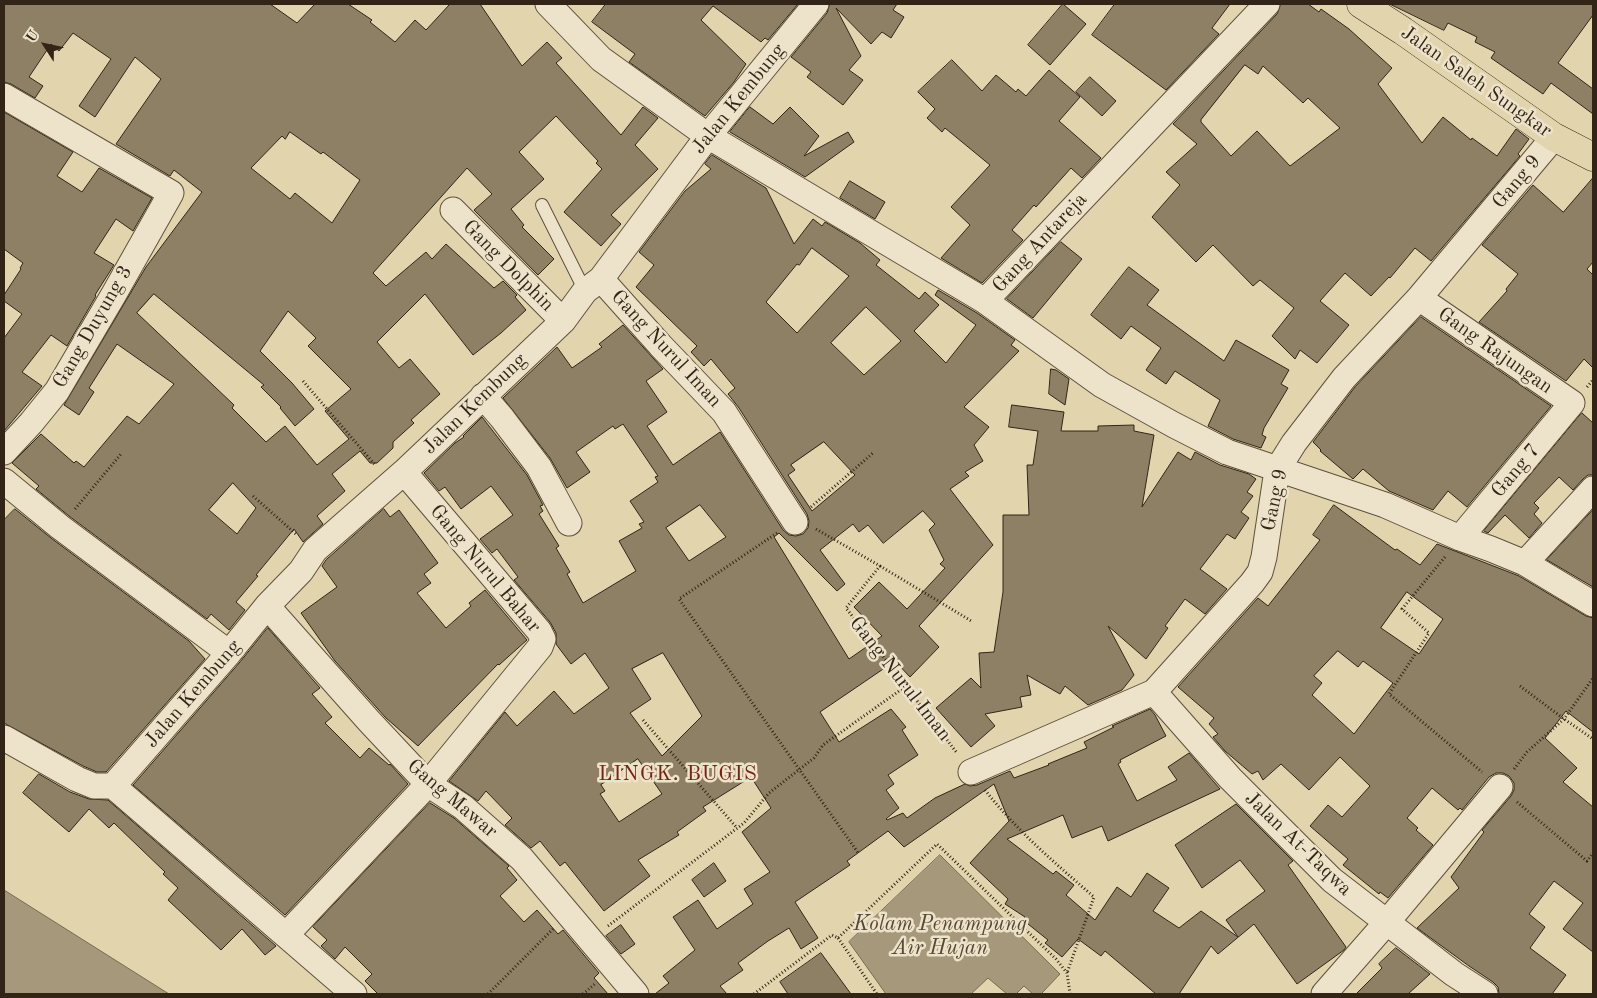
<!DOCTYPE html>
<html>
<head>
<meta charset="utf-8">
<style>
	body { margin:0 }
	#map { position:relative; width:1597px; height:998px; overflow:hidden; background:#e2d4ad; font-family:"Old Standard TT",serif }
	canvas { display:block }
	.frame { position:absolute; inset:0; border:5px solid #322517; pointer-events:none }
	.north { position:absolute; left:20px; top:20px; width:50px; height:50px; -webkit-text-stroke:4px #ece3ca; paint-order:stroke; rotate:305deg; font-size:14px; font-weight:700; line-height:20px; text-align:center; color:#322517 }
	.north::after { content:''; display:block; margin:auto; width:18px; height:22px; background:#322517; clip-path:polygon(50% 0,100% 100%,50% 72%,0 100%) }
</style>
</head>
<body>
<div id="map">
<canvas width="1597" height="998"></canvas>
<div class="frame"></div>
<div class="north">U</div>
</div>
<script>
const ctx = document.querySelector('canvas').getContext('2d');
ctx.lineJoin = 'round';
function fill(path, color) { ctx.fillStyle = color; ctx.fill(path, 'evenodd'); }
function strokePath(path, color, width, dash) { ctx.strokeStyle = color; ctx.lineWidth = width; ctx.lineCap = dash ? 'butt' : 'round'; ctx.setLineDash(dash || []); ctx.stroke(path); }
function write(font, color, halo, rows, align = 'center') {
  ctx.font = font + ' "Old Standard TT",serif'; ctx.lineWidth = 5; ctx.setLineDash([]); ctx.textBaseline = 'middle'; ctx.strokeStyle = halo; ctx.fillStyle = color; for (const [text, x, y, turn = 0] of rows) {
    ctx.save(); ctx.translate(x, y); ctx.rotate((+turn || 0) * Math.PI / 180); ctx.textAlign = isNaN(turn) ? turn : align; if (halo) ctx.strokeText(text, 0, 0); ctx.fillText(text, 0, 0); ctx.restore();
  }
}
const water = new Path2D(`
	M940,855L1060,974L1041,994H1033L1024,986L1016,994H1007L988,978L971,994H886L849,942Z
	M4,890L169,994H4Z`);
fill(water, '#a6987a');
strokePath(water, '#786a52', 1);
const building = new Path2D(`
	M4,4H270L297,23L315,4H348L372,20L370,22L395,42L415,20L426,30L450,4H480L522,66L547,42L562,58L556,63L621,135L643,107L658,118L635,145L658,169L611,215L621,224L601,246L564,212L602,169L596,163L598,161L556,116L519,152L544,179L511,209L524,225L522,227L554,259L538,275L474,210L492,194L467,168L373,273L386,286L426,252L432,259L446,244L494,288L503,281L517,295L515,297L526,310L501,333L473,355L425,294L377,342L399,368L410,359L440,394L411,420L414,423L393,442V448L377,463H370L360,451L332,474L345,491L317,516L323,524L303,542L294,529L256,575L258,576L236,602L245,610L229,630L211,614L207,619L69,516L36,489L39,486L12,463L41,434L74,463L76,461L84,467L127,416L139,424L174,384L117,344L89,388L94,392L79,415L64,405L146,267L202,192L174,170L170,176L116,144L161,79L135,57L95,117L79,106L111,59L73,33L59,51L51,44L29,77L43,86L35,98L11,84L4,82ZM290,132L321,154L323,152L360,180L332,223L295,193L290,199L251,168L282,136L285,139ZM154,294L264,385L261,387L281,407L280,408L295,426L314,409L292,383L260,351L288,311L316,338L308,346L351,389L325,411L349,439L317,465L285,426L266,442L232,408L234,405L137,313ZM233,483L256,508L237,534L209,510Z
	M606,4H798L768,40L765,38L761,42L713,6L701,20L746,64L734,82L705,116L629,62L635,54L592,22Z
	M830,4H897L893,10L904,17L891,38L882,32L871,44L836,8L861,56L849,70L863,80L843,105L807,77L811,72L791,57L827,13Z
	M1063,4L1086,24L1050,65L1028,45Z
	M1115,4H1230L1212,28L1219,34L1166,90L1092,35Z
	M1281,4H1308L1319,12L1321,9L1349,29L1392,68L1378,84L1422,143L1443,117L1471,140L1472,138L1497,156L1516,129L1529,139L1518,154L1520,156L1431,261L1415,248L1390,278L1389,277L1371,296L1345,273L1320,301L1349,325L1317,363L1300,350L1295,359L1272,336L1294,308L1260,280L1253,286L1213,245L1196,262L1152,217L1180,185L1166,172L1197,144L1173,124L1277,14ZM1245,65L1258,74L1263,66L1303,103L1308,98L1340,128L1290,166L1257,131L1231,156L1201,122V120Z
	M1390,4H1593V15L1558,63L1593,89V114L1551,83L1543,94L1491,58L1495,52L1475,42L1477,37L1448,23L1444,30Z
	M952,60L982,91L996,75L1016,92L1018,89L1026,96L1049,70L1080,97L1059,121L1101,158L1082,178L1071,168L1036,207L1034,205L1012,230L1023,240L982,283L941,258L970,225L951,207L990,165L945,128L942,132L927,118L935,109L918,92Z
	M1090,77L1116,101L1102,116L1076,92Z
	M750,107L773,124L790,107L819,136L804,156L848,132L854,142L805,177L730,132Z
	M4,112L73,152L57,176L82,192L99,168L152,198L133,231L116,219L94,253L114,265L95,295L96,296L67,346L51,335L22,372L42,386L4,431V338L22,314L4,301V295L21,269L20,268L23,263L4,249Z
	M712,155L766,188L794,244L813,219L822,226L825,222L860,243L880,260L876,265L919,299L925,292L939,305L914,331L946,363L976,325L935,295L938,290L977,313L1015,340L1011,345L1019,351L964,407L989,427L974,445L983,461L965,472L969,476L950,489L993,545L919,626L939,647L910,677L895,661L820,712L839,742L891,709L906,727L902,730L918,755L888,775L894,784L886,790L899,808L886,819L887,820L903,813L907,818L935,798L965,784L970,786L977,785L1010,771L1014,778L1049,765L1048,764L1087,748L1084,742L1114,727L1112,726L1150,709L1155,715L1166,736L1120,760L1121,762L1118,764L1137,801L1177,780L1168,767L1189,753L1220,789L1108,841L1102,826L1072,838L1063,815L1007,839L1053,874L1056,871L1074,885L1066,895L1095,920L1117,887L1131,897L1147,873L1169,888L1153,911L1179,928L1201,911L1238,937L1226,920L1265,891L1240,860L1202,888L1175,845L1236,804L1293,861L1288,865L1346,947L1344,950L1297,984L1254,924L1218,954L1211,946L1179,994H1156L1105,951L1101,956L1078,939L1062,957L1045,943L1048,940L1023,920L1025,917L1005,904L1008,899L970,863L1009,821L994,784L904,847L888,831L847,861L850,865L795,902L818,938L801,949L789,928L768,941L738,963L743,970L720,986L727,994H655L669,983L663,976L695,950L673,917L698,900L717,929L753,904L744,889L770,872L742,832L771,808L751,777L703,807L706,811L677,832L679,835L638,860L650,876L604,911L565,862L560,866L540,841L531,848L505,825L512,818L486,791L478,801L449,781L505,712L517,726L554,691L574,714L609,688L585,653L571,664L556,644V633L550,622L514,580L518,577L497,549L492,553L480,539L513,515L491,486L461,509L445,487L439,491L424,473L455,443L464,437L463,436L482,417L527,475L543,505L540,506L543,511L539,514L559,546L556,548L570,572L567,574L583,603L636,571L619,541L642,528L639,524L644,522L630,501L658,482L655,477L658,476L623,424L615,429L613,426L576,452L590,472L567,488L550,458L503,398L557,347L572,368L602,347L599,344L623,325L663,369L646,381L667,412L647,426L673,465L720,432L783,530L789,535L796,536L803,534L808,528L809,521L807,514L739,408L728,394L735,388L711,359L704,366L691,352L697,346L636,287L654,265L639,252L685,191L711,169L705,164ZM812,248L849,276L797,333L766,302L797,264L799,265ZM866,307L901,341L864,375L831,343ZM824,442L855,475L812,511L788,475L795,470L791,465ZM700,505L726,537L689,561L666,528ZM923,511L935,524L929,530L944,560L940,564L945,568L907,609L879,582L854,607L882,636L849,659L774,537L779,533L837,591L845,584L820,550L853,524L859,532L868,525L883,543ZM663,653L702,716L662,756L630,713L651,699L632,669ZM638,759L662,794L619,822L600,794L605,791L601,785Z
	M1593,178V262L1587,269L1593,275V368L1584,359L1566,381L1479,322L1507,291L1506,289L1518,274L1482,245L1533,185L1563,212Z
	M850,181L885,202L875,219L840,198Z
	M1061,242L1082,259L1033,318L1007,299Z
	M1129,267L1159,290L1147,305L1224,361L1236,340L1289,370L1281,384L1288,388L1264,428L1262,435L1266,437L1261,448L1233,439L1208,426L1220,400L1175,371L1166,384L1146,370L1161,348L1131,326L1121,339L1091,315Z
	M1421,317L1551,406L1467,507L1448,491L1433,510L1389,491L1363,469L1353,479L1320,451L1321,450L1313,442L1355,387Z
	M1051,369L1056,370L1069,379L1065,405L1049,394Z
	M1012,405L1064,412L1061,431H1098V426L1134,425V431L1154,435L1142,507L1178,452L1191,460L1195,452L1220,465L1249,474L1256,479L1247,492L1253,496L1241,512L1249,518L1235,539L1227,534L1200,569L1227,589L1205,614L1185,599L1165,626L1168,628L1146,659L1108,626L1134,675L1122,690L1088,705L1065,686L1060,694L1027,675L1031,695L1020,697L1022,707L985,714L995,726L971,747L936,708L971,678L981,688L979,653L994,652L1003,592V515H1029L1027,465H1033L1038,431L1009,427Z
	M1582,413L1593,423V475H1588L1583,479L1573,490L1559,477L1534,503L1539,508L1534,514L1542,523L1529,538L1505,515L1488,533L1484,531Z
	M1334,505L1395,550L1397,549L1420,565L1437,544L1519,576L1586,616L1593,618V732L1566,711L1545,738L1577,768L1563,782L1593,807V952L1563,929L1583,903L1554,881L1529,914L1545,927L1530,948L1566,975L1552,994H1499L1498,987L1493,982L1469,966L1417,928L1459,888L1451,877L1484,832L1482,830L1511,796L1514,790V783L1509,776L1503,773H1496L1489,777L1462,810L1460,808L1458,810L1432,788L1407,818L1418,828L1416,830L1433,845L1388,898L1380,892L1379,894L1343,865L1348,859L1310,826L1328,805L1342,817L1370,786L1340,757L1309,790L1281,764L1263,780L1258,771L1252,774L1225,751L1213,737L1218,734L1209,724L1214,718L1178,687L1258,598L1268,606L1320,540L1313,535ZM1407,592L1443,619L1419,654L1381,628ZM1338,651L1358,667L1363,661L1393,683L1354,734L1312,695L1322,683L1314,676Z
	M15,509L51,538L189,641L205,659L106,772H97L83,766L4,723V520Z
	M384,509L390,517L399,510L438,563L424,574L431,583L417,593L446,628L471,606L469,603L485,590L527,640L499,665L498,664L418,746L386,718L335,661L301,613L337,587L322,566L326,560Z
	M1593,510V587L1547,560Z
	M268,628L320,688L312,694L332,717L325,723L360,758L369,748L389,765L390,764L408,784L285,915L133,785L240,662Z
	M39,774L70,792L89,799L108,800L276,946L265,955L242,929L221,950L168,900L178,888L163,874L165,872L114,823L109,828L89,809L69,832L23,793Z
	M430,803L454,818L509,866L507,868L517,880L500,896L524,922L537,910L558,934L563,930L599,973L594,978L608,994H378L365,981L372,974L345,947L335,959L321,946L327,940L313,927Z
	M714,863L726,881L704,897L692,880Z
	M621,925L635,944L621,954L606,936Z
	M1396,948L1430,974L1408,994H1356L1382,968L1379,964Z
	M821,953L851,994H788L780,982Z`);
fill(building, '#8e8065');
strokePath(building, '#322517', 1);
const lane = new Path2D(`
	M542,205L585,291`);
const street = new Path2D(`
	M548,4L601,59L708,136L985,301L1102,385L1174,425L1227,452L1385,505L1460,538L1491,549L1525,563L1593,604
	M4,96L171,193L114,294L57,391L31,423L4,452
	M453,210L563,321
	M601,279L660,345L724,412L795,522
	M1419,298L1572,403L1460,538
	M985,301L1267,4
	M483,396L502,418L539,467L569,523
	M4,481L60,527L229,653
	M1525,563L1593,489
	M267,606L369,721L428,784L463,807L522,859L636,994
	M1154,692L1230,778L1332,880L1454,974L1485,994
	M4,738L77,779L94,786H113L354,994
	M971,772L1154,692L1252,583L1260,572L1264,557L1277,470L1294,443L1344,378L1419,298L1554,137
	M113,786L229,653L267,606L301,571L315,550L404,472L563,321L585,291L601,279L708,136L816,4
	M286,935L428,784L540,647L543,639L539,631L404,472
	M1324,994L1387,922L1500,787`);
const highway = new Path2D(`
	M1361,4L1403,31L1554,137L1593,157`);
strokePath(lane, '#5e513c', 14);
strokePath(street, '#5e513c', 27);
strokePath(highway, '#322517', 29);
strokePath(new Path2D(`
	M303,381L376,466
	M1587,387L1593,380
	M253,496L297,535
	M811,507L873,453
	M75,509L121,454
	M816,529L880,566L846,608L957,753
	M777,533L679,599L859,854
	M1445,557L1402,609L1429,633L1389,694L1482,772
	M880,566L973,622
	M1520,686L1564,719L1593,739
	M643,720L737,828
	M1514,769L1527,752L1564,719L1593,678
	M985,790C1017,831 1055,863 1094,897L1067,973
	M1517,802L1587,861L1593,853
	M608,926L744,823L769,793L814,758L823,745L906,686
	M838,938L877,994
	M488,994L553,929
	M583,994L596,983
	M754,994L832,935L838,938L937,844L1056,959L1067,973L1070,994`), '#322517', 3, [1, 2.5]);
strokePath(lane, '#ece3ca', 12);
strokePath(street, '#ece3ca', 25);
strokePath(highway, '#e2d4ad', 28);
write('20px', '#322517', '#ece3ca', [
	["Jalan Saleh Sungkar",1476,82,35],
	["Jalan Kembung",739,99,-51],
	["Gang 9",1517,182,-50],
	["Gang Antareja",1040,243,-47],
	["Gang Dolphin",508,266,45],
	["Gang Duyung 3",93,327,-60],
	["Gang Nurul Iman",666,349,47],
	["Gang Rajungan",1495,351,35],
	["Jalan Kembung",475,404,-44],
	["Gang 7",1516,471,-50],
	["Gang 9",1275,500,-78],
	["Gang Nurul Bahar",485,569,50],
	["Gang Nurul Iman",900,679,52],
	["Jalan Kembung",193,694,-49],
	["Gang Mawar",452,799,40],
	["Jalan At-Taqwa",1298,844,44]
]);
ctx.letterSpacing = '1px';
write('21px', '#7a1f14', '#ece3ca', [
	["LINGK. BUGIS",678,774]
]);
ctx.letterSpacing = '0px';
write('italic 21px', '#554835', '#ece3ca', [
	["Kolam Penampung",940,924],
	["Air Hujan",940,948]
]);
</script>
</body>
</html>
